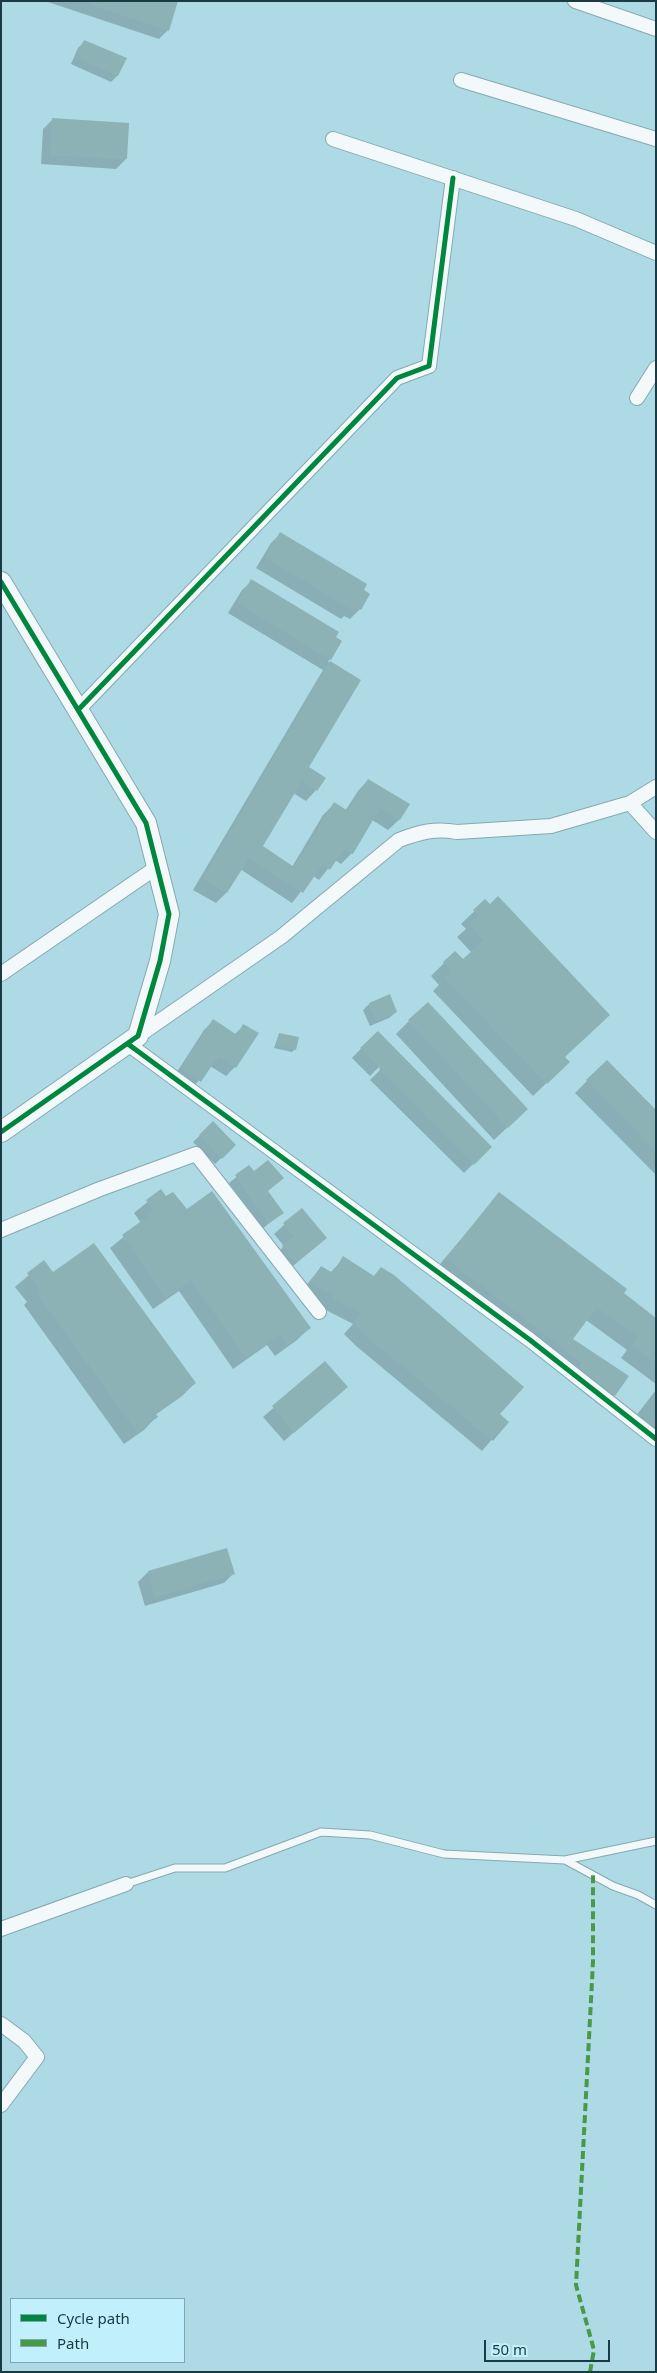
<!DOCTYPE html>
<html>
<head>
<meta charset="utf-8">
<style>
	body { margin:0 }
	#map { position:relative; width:657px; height:2373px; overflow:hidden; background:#addae4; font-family:"Noto Sans",sans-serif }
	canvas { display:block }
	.frame { position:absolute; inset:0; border:2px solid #193b43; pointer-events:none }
	.legend { position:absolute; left:10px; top:2298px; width:175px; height:65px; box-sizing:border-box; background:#c1effb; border:1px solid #7ea7b1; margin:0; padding:6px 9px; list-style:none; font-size:15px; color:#193b43 }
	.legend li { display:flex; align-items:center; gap:10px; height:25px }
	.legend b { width:25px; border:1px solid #7ea7b1 }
	.scale { position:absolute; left:484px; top:2340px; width:126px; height:22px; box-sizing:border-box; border:2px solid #193b43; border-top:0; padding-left:6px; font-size:15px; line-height:18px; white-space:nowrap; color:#193b43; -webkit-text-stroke:4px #c1effb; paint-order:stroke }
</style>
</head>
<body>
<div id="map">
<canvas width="657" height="2373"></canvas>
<div class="frame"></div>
<ul class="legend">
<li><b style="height:6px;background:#00873e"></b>Cycle path</li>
<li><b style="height:6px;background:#489a46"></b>Path</li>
</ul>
<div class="scale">50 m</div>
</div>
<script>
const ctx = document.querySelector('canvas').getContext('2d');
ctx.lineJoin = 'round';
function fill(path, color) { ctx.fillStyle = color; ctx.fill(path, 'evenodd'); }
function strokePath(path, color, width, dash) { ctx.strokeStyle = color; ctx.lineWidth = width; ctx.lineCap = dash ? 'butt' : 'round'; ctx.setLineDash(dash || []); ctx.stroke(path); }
fill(new Path2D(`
	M45,1H177L168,30L159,39Z
	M84,42L125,58L117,76L111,82L71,64L78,48Z
	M53,119L126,159L116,169L41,164L43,129Z
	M281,533L369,594L360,609L350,619L344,616L341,619L256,568L271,543Z
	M252,581L330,659L328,662L360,681L308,768L316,790L306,801L293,793L261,847L292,867L323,815L334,804L345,811L358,791L368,780L408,805L399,820L388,830L372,820L352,853L341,864L335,860L319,880L313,876L292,903L240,869L226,893L216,903L193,890L323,670L228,613L242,590Z
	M485,901L564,1058L568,1062L533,1096L433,991L439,985L431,976L444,963L455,953L463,961L472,953L457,937L466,929L461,924Z
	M389,996L396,1012L389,1018L370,1026L363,1010L369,1004Z
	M213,1021L234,1035L244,1025L235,1067L226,1076L210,1066L191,1090L173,1078L204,1030Z
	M409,1021L513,1122L494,1140L396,1034Z
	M377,1032L490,1147L464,1173L370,1080L384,1066L382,1064L370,1076L352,1058Z
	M279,1034L295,1049L292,1052L274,1048Z
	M607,1061L656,1112V1175L575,1093Z
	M213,1123L235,1145L215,1164L193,1142Z
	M249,1167L282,1213L262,1229L229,1183Z
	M161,1191L166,1198L187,1211L309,1328L297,1340L275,1356L267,1345L233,1369L179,1291L153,1309L110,1248L141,1223L134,1213Z
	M499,1194L656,1320V1384L621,1358L627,1350L586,1320L571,1339L614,1395L602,1407L568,1380L571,1375L435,1270Z
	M302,1209L326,1238L286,1272L273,1257L284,1246L274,1234Z
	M344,1258L373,1277L381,1268L499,1415L507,1422L482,1451L355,1345L344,1334L353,1324L324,1309L325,1308L301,1292L321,1267L330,1273Z
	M44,1262L53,1274L195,1383L182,1396L155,1415L156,1417L144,1430L124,1444L24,1305L27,1302L15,1287Z
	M325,1363L346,1387L284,1441L263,1417Z
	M656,1390V1433L635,1417Z
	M227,1550L233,1574L224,1583L145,1606L138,1582L148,1572Z`), '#0003');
fill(new Path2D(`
	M90,1H178L169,31L90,4Z
	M84,40L127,58L118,76L76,57Z
	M52,118L129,123L127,159L50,155Z
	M280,532L367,584L364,590L370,594L361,610L354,606L352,610L265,557Z
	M251,579L339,632L336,637L342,641L331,660L237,603Z
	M330,661L361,680L309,767L326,778L317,791L302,781L263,846L294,867L334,802L348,811L368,779L410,804L400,820L380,808L353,854L344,848L330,870L322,865L303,893L249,858L227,893L203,879Z
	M498,896L610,1015L565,1057L570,1062L547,1084L445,978L451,971L443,962L455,951L463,959L484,940L469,924L478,915L473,910L485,899L490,904Z
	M390,994L397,1012L376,1021L369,1003Z
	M428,1002L528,1109L508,1128L408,1020Z
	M213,1019L237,1035L243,1024L259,1033L236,1068L218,1056L201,1082L181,1068Z
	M378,1031L492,1147L474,1165L379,1069L380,1068L360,1048Z
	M279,1033L299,1037L296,1050L276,1045Z
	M607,1060L656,1110V1151L586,1080Z
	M213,1121L236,1145L222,1159L199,1135Z
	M268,1160L284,1178L268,1191L284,1213L269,1223L235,1175L249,1165L254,1171Z
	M161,1189L166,1196L173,1192L187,1209L212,1191L311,1328L287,1345L279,1334L246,1358L191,1280L166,1298L122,1235L154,1212L146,1200Z
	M499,1192L627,1289L624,1293L656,1318V1363L632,1346L638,1337L597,1307L573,1339L629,1376L615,1396L579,1368L582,1363L446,1258Z
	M302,1208L327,1238L296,1263L282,1246L294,1236L283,1223Z
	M94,1243L196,1383L155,1413L158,1417L137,1432L36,1292L39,1289L27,1273L44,1260L53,1272Z
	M343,1256L374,1276L381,1267L394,1275L524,1387L500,1414L509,1422L493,1441L365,1335L354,1323L362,1314L333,1299L334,1297L311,1282L321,1266L333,1273Z
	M325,1361L348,1387L294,1433L272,1406Z
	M227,1548L235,1574L155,1597L148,1571Z`), '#8db2b6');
const lane = new Path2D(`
	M565,1860L656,1841
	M126,1884L175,1868H225L321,1832L370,1835L444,1854L565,1860L613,1886L638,1895L656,1905`);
const street = new Path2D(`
	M575,1L656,29
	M461,80L656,139
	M333,139L576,219L656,253
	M637,398L656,368
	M78,710L397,378L429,366L453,178
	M630,803L656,832
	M1,974L157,867
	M138,1036L281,937L399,840C420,832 435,828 457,832L551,826L630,803L656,787
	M128,1044L530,1340L656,1439
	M1,1230L100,1189L196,1154L319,1312
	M1,1929L126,1884
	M1,2024L24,2041L37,2057L1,2105`);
const secondary = new Path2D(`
	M1,582L146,823L169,914L160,961L138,1036L1,1132`);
strokePath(lane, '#85a9b1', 9);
strokePath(street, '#85a9b1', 16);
strokePath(secondary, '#85a9b1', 22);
strokePath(lane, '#f3f9fb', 7);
strokePath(street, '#f3f9fb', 14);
strokePath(secondary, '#f3f9fb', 20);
strokePath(new Path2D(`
	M590,2372L594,2350L576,2285L593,1962V1875`), '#489a46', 4, [8, 4]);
strokePath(new Path2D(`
	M1,582L146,823L169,914L160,961L138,1036L1,1132
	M78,710L397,378L429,366L453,178
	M128,1044L530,1340L656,1439`), '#00873e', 5);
</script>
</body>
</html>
